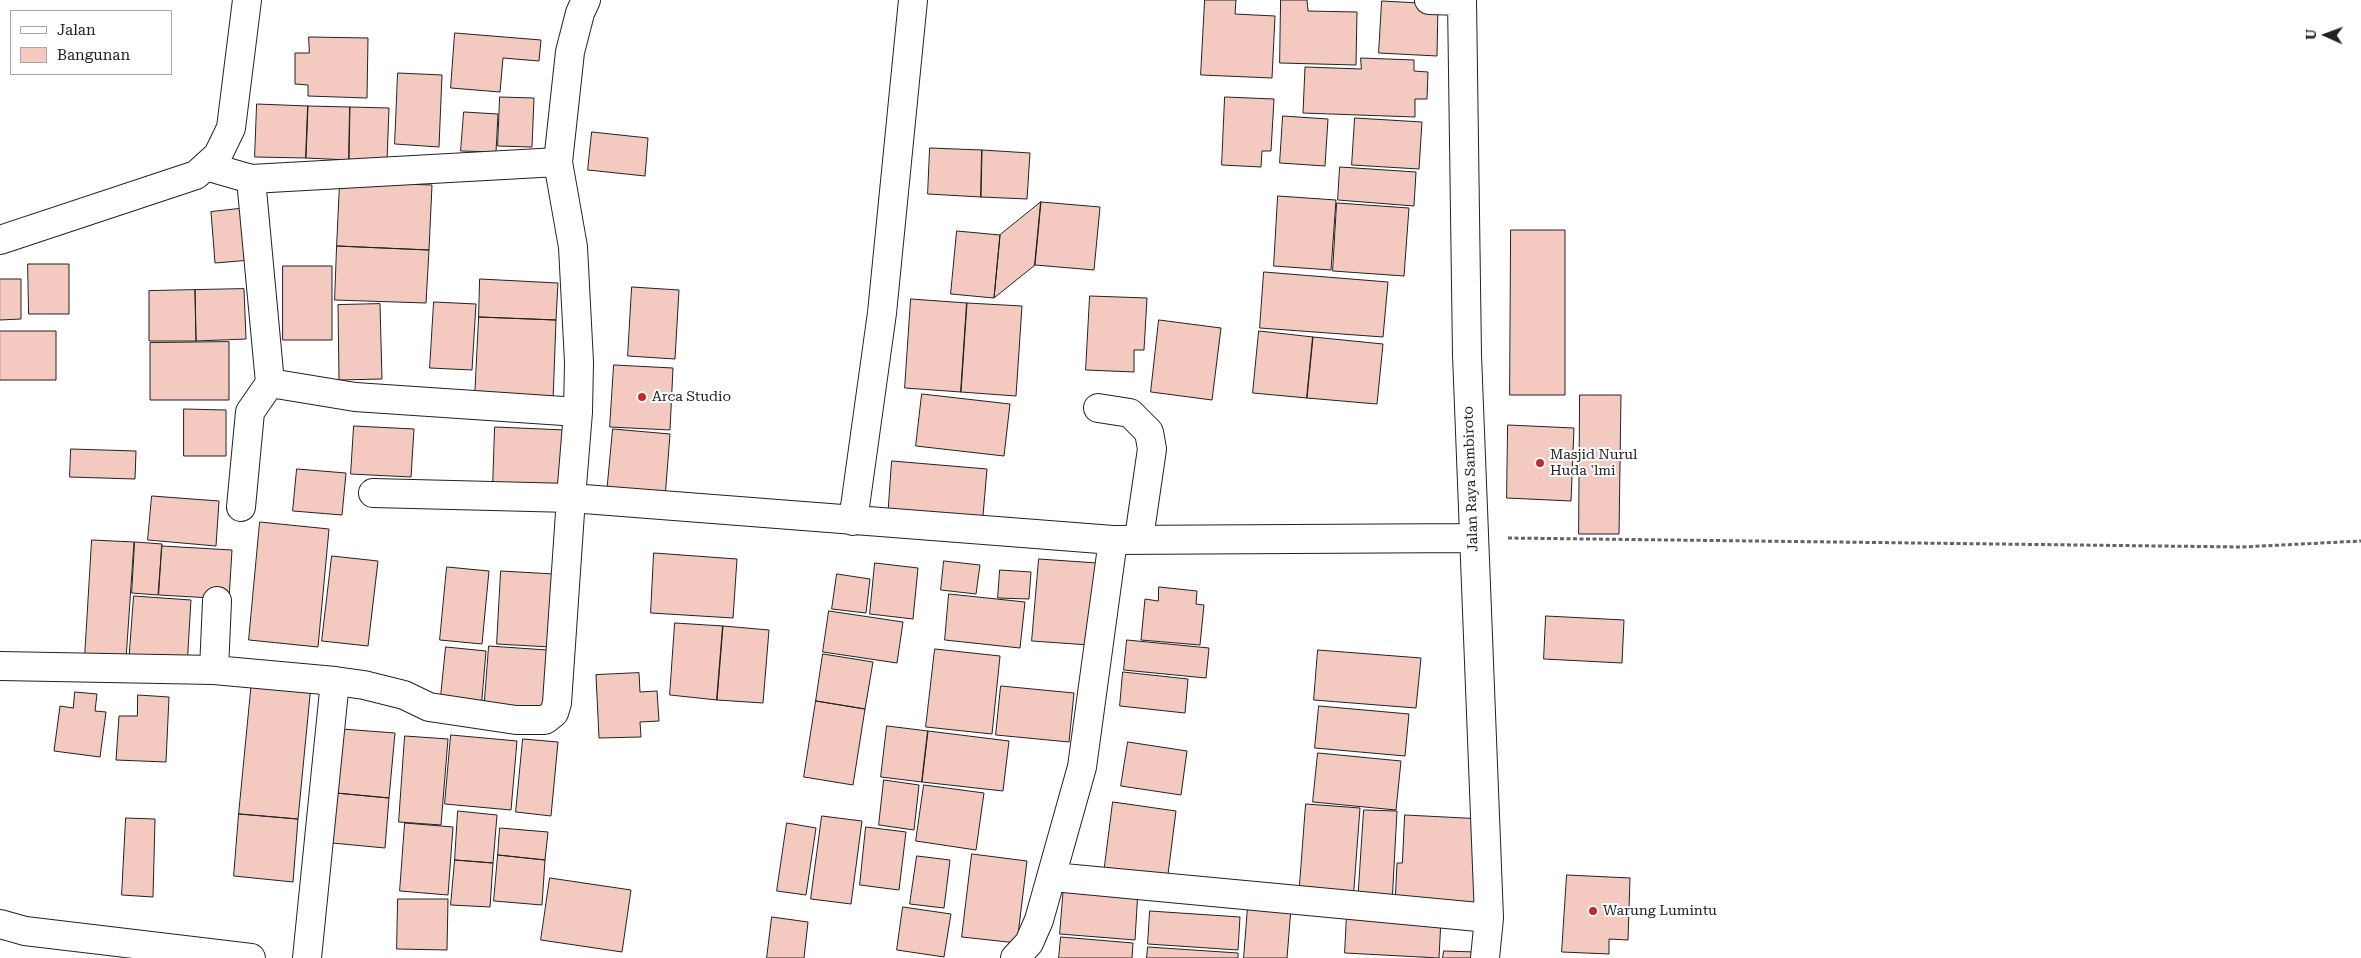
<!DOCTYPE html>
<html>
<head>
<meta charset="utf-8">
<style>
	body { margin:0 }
	#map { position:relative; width:2361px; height:958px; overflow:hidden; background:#fff; font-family:"Roboto Serif",serif }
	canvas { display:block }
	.legend { position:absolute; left:10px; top:10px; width:162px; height:65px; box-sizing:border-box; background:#fff; border:1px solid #a7a7a7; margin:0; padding:6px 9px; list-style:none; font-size:15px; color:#222 }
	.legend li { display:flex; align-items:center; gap:10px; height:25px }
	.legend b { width:25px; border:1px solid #a7a7a7 }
	.north { position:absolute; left:2301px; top:10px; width:50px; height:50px; -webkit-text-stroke:4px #fff; paint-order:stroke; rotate:272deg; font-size:14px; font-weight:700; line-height:20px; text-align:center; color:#222 }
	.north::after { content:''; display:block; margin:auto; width:18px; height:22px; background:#222; clip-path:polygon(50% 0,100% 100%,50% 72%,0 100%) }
</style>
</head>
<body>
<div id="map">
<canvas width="2361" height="958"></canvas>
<ul class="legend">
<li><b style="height:6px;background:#fff"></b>Jalan</li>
<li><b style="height:14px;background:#f3c9c0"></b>Bangunan</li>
</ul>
<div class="north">U</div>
</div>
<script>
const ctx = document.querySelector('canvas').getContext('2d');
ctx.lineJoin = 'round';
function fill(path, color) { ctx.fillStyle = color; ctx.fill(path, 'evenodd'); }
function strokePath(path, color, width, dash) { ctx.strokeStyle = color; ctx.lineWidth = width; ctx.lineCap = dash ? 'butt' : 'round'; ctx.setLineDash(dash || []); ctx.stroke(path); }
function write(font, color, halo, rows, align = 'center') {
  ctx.font = font + ' "Roboto Serif",serif'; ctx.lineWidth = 4; ctx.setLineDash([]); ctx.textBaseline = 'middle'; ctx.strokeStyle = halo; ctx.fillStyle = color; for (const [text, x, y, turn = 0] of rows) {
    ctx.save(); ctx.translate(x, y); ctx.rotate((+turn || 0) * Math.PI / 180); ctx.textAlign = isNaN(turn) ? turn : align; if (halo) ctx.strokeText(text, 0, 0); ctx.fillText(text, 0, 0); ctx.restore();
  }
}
const building = new Path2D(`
	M1205,0H1236L1235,14L1275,16L1272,78L1201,75Z
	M1281,0H1307L1308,11L1357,12L1356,65L1280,63Z
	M1382,1L1438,4L1437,56L1379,53Z
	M455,33L541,40L539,61L503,58L500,92L451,88Z
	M309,37L368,38L367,98L308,96V85L295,84V53H309Z
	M1361,58L1414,60V71L1428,72L1427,99H1415V117L1303,113L1305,67L1361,69Z
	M398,73L442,75L439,147L395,144Z
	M500,97L534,98L532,147L498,146Z
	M1225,97L1274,99L1271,151H1262L1261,167L1222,165Z
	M257,104L308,106L306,158L255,157Z
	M308,106L350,107L349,160L306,158Z
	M350,107L389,108L387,161L349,160Z
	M464,112L498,114L496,152L461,151Z
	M1283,116L1328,119L1325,166L1280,163Z
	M1355,118L1422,122L1419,169L1352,165Z
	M592,132L648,138L645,176L588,170Z
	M930,148L982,150L981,197L928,194Z
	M982,150L1030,153L1027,199L981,197Z
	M1340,167L1416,172L1414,206L1338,200Z
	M340,182L432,185L429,250L337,246Z
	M1278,196L1336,200L1331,270L1274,266Z
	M1041,202L1100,207L1094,270L1035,265Z
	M1041,202L1035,265L994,298L1000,235Z
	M1337,203L1409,208L1404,276L1333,271Z
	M247,208L251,260L215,263L211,212Z
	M1511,230H1565V395H1510Z
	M957,231L1000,235L994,298L951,294Z
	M337,246L429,250L426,303L335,300Z
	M28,264H69V314H29Z
	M283,266H332V340H283Z
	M1264,272L1388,282L1383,337L1260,328Z
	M0,279H21V319L0,320Z
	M480,279L558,283L556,320L479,317Z
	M632,287L679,290L675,359L628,356Z
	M244,289L246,339L196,341L195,290Z
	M195,290L196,341H149V291Z
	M1090,296L1147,298L1144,350H1134V372L1086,370Z
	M911,299L967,303L961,392L905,388Z
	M434,302L476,304L472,370L430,368Z
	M967,303L1022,306L1016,396L961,392Z
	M380,304L382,379L339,380L338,305Z
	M479,317L556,320L553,401L475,398Z
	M1159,320L1221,328L1212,400L1151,392Z
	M0,331H56V380H0Z
	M1259,331L1313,337L1307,398L1253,393Z
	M1313,337L1383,344L1377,404L1307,398Z
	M229,342V400H150V343Z
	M614,365L673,368L670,430L610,427Z
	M922,394L1010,404L1004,456L916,446Z
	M1580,395H1621L1619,534H1579Z
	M184,409L226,410V456H184Z
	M1508,425L1574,428L1571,501L1507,498Z
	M354,426L414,429L411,477L351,474Z
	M495,427L565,430L563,490L493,487Z
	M613,429L670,434L665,498L607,493Z
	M71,449L136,451L135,479L70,477Z
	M892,461L987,469L982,527L888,518Z
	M297,469L346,473L342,515L293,511Z
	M152,496L219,501L216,546L148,540Z
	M260,522L329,529L318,647L249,640Z
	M92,540L134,542L126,659L85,657Z
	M135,542L162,544L158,595L132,593Z
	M162,546L232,550L229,599L159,595Z
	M654,553L737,559L733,618L651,613Z
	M332,556L378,561L368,646L322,641Z
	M1039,559L1097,563L1089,645L1032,641Z
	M944,561L980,565L976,594L941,590Z
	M875,563L918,568L913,619L870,614Z
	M447,567L489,571L482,644L440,640Z
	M1000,570L1031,572L1029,599L998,598Z
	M501,571L554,574L550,647L497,644Z
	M837,574L870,579L866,613L832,609Z
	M1159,587L1197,591L1196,604L1204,605L1200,645L1141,640L1145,599L1158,601Z
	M949,594L1025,602L1020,648L945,640Z
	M134,596L191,600L187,667L129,663Z
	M829,611L903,622L897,663L823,652Z
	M1546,616L1624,620L1622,663L1544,659Z
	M675,623L723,626L717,700L670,695Z
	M723,626L769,630L763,703L717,700Z
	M1127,640L1209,648L1206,678L1124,670Z
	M489,646L547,650L542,716L484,712Z
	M446,647L486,651L481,710L440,706Z
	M935,649L1000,656L992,734L926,727Z
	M1318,650L1421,658L1416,708L1314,700Z
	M823,654L873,662L865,709L816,701Z
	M1123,672L1188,679L1185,713L1120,706Z
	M639,673L640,692L657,691L659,721L640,722L641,737L599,738L596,675Z
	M252,680L311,685L298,819L239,814Z
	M1001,686L1074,693L1069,742L996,735Z
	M75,692L97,694L95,711L106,712L100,757L54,751L60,706L73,708Z
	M138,695L169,697L166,762L116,760L119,716H137Z
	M816,701L865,709L853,785L804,777Z
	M1319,706L1409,714L1405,756L1315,748Z
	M887,726L928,731L922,782L881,777Z
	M342,729L395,733L389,798L336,793Z
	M928,731L1009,741L1003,791L922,782Z
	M451,735L517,741L511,810L445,804Z
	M405,736L448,739L441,825L399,822Z
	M523,739L558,742L551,816L516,812Z
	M1128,742L1187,751L1181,795L1121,786Z
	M1318,753L1401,761L1396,810L1313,802Z
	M884,780L919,785L914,830L879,825Z
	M924,785L984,793L976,850L916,841Z
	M336,793L389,798L385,848L332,843Z
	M1113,802L1176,811L1167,882L1104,873Z
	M1306,804L1360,808L1353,901L1299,897Z
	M1364,810L1397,811L1392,904L1358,902Z
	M458,811L497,815L493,863L455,860Z
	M239,814L298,819L293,882L234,876Z
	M1405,815L1484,819L1479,911L1395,906L1397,863H1402Z
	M822,816L862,821L851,904L811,899Z
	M126,818L155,819L153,897L122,895Z
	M405,823L453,827L448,895L400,891Z
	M787,823L816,828L806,895L777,891Z
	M866,827L906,832L899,890L860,885Z
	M500,828L548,832L545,860L498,855Z
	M972,854L1027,861L1017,943L962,937Z
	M498,855L545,860L542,905L494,901Z
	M917,856L950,860L944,908L910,904Z
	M455,860L493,863L490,907L451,905Z
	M1567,875L1630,878L1628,940L1609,939V954L1562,952Z
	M550,878L631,890L622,952L541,940Z
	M1064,885L1138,890L1135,940L1060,934Z
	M398,899H448L447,950L397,949Z
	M1248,906L1291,908L1287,958H1244Z
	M903,907L951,914L944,957L897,950Z
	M1150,911L1240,917L1238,950L1148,944Z
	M1347,913L1441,919L1439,958L1345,953Z
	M772,917L808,922L804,958H767Z
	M1061,937L1133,943L1132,958H1059Z
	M1148,947L1238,953V958H1147Z
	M1444,951L1476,952V958H1443Z`);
fill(building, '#f3c9c0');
strokePath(building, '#222', 1);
const minor = new Path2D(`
	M1429,0L1462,1
	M1462,0L1467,355L1489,918L1485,958
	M558,162L251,179L270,383L355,397L578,412
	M206,166L251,179
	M0,240L196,175L218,155L231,128L247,0
	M1098,408L1130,413L1149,432L1152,449L1139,538
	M373,493L571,498L578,412L579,362L573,247L558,162L570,52L580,13L586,0
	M241,507L250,412L270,383
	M853,521L882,313L913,0
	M0,666L214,670L335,681L364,685L404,695L429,707L516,720H545L554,713L557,703L571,498L1113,540L1473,538
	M214,670L217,601
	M1053,877L1489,918
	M0,924L25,931L251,958
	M307,958L335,681
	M1015,958L1029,943L1039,920L1082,767L1113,540`);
strokePath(minor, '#222', 30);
strokePath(new Path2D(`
	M1508,538L2242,547L2361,541`), '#646464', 3, [4, 2.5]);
strokePath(minor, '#fff', 28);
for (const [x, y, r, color] of [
	[642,397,5,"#c62828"],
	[1540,463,5,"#c62828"],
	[1593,911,5,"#c62828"]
]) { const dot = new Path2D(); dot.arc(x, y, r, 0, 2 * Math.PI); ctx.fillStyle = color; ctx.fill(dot); strokePath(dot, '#fff', 2); }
write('14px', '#222', '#fff', [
	["Arca Studio",652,397],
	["Masjid Nurul",1550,455],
	["Huda 'lmi",1550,471],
	["Warung Lumintu",1603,911]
], 'left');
write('14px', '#222', '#fff', [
	["Jalan Raya Sambiroto",1471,479,-92]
]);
</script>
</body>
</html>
